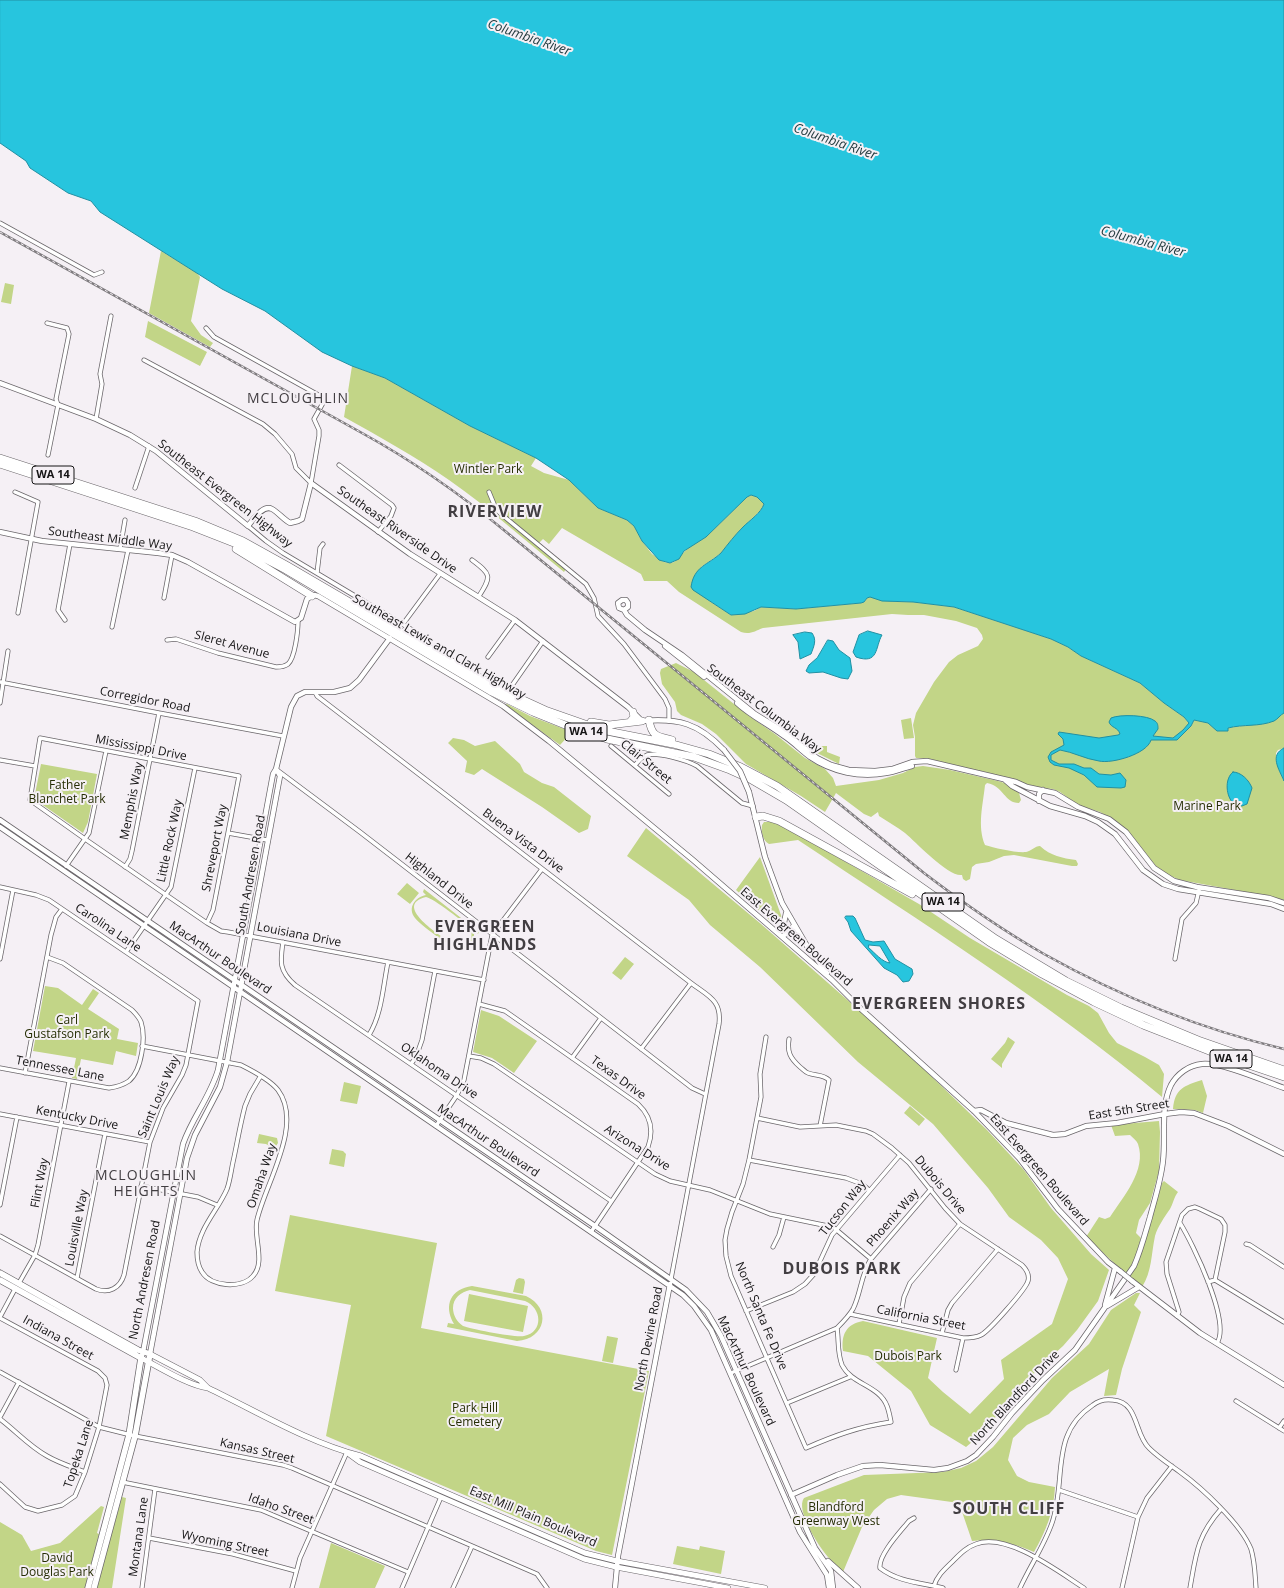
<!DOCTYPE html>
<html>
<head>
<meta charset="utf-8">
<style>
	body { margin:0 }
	canvas { display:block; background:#f5f0f5 }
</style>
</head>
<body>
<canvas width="1284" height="1588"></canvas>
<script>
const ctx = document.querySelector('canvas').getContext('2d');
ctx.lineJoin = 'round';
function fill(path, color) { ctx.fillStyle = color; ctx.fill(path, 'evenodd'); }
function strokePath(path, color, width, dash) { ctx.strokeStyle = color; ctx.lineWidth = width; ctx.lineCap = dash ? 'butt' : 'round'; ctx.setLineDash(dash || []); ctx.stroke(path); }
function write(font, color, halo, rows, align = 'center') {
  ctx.font = font + ' "Open Sans",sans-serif'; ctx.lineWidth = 4; ctx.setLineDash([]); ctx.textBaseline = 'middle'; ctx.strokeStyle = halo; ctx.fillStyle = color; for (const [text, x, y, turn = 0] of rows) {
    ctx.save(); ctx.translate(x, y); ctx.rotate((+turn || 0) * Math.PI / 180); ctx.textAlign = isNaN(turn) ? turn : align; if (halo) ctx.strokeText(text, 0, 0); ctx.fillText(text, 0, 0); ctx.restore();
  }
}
fill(new Path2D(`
	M161,251L196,272L200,277L191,321L201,335L213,343L210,347L149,313Z
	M5,283L14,285L11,304L1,302Z
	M148,321L207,352L200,366L145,337Z
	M352,366L385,378L470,426L536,458L531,466L544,473L569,480L598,508L627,520L634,526L642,541L652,554L664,562L670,563L674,562L688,548L706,537L747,497L751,495L757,497L764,504L762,509L741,529L720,554L701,567L711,602L731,615L754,611L761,607L796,609L861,603L864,602L867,598L870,596L896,602H913L954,607L1051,639L1068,647L1081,656L1140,683L1164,703L1184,717L1191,726L1194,720H1196L1208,723L1214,728L1228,731L1227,728L1232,727L1265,723L1284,713V748L1278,750L1276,753V760L1284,781V900L1273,897L1180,880L1164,873L1155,865L1132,836L1109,817L1100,812L1078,805L1060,792L1053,789L1031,787L1018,781L985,772L968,769L930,759L916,758L915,756V737L913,725L916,713L934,682L949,662L958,655L978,646L983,639L982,635L977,628L956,621L924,615H908L892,614L763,628C755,631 750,635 741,632L679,592L667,581H644L641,574L562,528L549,544L543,539L539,543L568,566L564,572C526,541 489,508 449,480C416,457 380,437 344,417Z
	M676,663L694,672L749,716L775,734L805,758L825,769L833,778L836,786L879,780L903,773L915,767L923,766L950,770L998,781L1008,784L1019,793L1021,800L1019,803C1004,803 1004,786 987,783L985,785C983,805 977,826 985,845C994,848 1016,853 1026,852C1031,851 1035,846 1040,846C1051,856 1062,858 1076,860L1078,864L1077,866H1072L1014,855L1004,856L989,862L976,864L972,867L970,879L966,881L963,879L962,875C948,877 916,842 905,833C897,827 887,821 879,816L878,812L871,817L864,814L836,793L825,812L801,796L746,764L716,734L702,724L681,715L677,711L675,702L662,684L660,673L661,669Z
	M507,704L530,716L572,732L560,745L505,705Z
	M911,718L914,738L904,739L901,720Z
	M453,738L464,740L475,746L495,741L520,764L524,772L542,783L554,787L591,816L588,829L579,833L542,807L482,769L474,775L465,772L467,761L448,743Z
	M820,746H827V752L840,757L839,764L813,751Z
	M41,764L97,774L88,822L83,833L37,801L35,794Z
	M764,822H774L799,835L919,904L970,938L1067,995L1089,1006L1098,1013L1109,1033L1117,1043L1145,1057L1159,1065L1164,1074L1162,1097C1048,1002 921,922 798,840L769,844C763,841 761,832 762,825Z
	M646,828L761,924L902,1048L987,1130L1024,1170L1051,1208L1091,1254L1109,1270L1098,1301L1077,1330L1063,1346L1040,1367L978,1437L966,1447L930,1425L911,1391L868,1356L843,1351C841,1335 846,1324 863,1321L937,1338L928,1378L943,1392L970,1414L1004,1379L1001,1360L1052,1324L1068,1279L1058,1258L1041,1240L1009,1217L988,1188L933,1124L858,1062L760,967L710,925L689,900L627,856Z
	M760,857L781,915C782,920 780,924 775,925L736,890Z
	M407,883L419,893L410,904L397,894Z
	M424,889L479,932L478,934L474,931C475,941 469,951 458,949C452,948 419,924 415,918C407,908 415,897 426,895L423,892ZM426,897C433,898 466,923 470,929C475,938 467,949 457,947C453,946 450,943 447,940C438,934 393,905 426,897Z
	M625,957L634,964L621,980L612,973Z
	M45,986L58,988L82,1005L93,989L99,993L88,1009L119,1029L117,1039L138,1043L136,1056L116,1051L113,1065L81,1059L77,1079L72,1078L76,1058L33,1051Z
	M481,1010L499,1016L537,1041L514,1073L492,1058L473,1052Z
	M1008,1037L1015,1042L1002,1064V1068L991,1059L1005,1043Z
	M1202,1080L1207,1096L1203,1113L1195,1110L1173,1109C1175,1088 1184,1086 1202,1080Z
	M344,1082L361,1086L357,1104L340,1101Z
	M910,1106L925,1119L919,1126L904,1113Z
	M1159,1121L1160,1132L1159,1171L1150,1203L1139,1220L1136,1233L1141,1238L1136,1256L1127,1275L1086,1237L1099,1217L1105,1219L1110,1217C1123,1197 1147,1170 1138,1144C1137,1141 1133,1138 1130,1135L1115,1136L1111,1125Z
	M259,1134L277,1138L278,1143L274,1149L266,1144L257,1143Z
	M332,1149L343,1151L346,1154L344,1167L329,1164Z
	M1164,1181L1178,1192C1174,1197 1173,1204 1170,1209C1164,1218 1158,1226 1155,1236C1151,1255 1152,1271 1142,1287L1130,1277L1144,1244L1162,1183Z
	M290,1215L437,1243L421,1328L649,1371L612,1555L596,1551L326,1436L351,1305L275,1291Z
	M519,1278L524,1279L525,1282L523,1294L513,1292L516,1280Z
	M472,1286L526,1296C552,1308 546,1339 517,1341L447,1327L448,1323L454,1324C443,1305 451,1289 472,1286ZM470,1290L525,1301C542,1308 544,1332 524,1336C516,1338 471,1329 463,1326C457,1322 453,1315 453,1308C453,1298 461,1292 470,1290Z
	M1136,1293H1140L1134,1305L1141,1312L1122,1369L1116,1395L1104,1396L1109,1369L1070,1392L1049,1414L1027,1425L1013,1438L1008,1460L1017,1476L1029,1482L1055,1487C1054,1511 1046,1531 1034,1552C1014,1543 994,1538 972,1541L959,1503L901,1495L887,1499L874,1510L862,1527L843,1572C838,1567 832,1562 828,1557C819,1547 795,1510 804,1498L864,1475L943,1472L961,1468L976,1461L993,1447L1052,1378L1089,1344L1111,1310Z
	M469,1294L528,1306L523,1332L464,1321Z
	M607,1336L618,1338L613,1363L602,1361Z
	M122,1497L126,1498L112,1588H96Z
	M101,1506L104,1507L97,1533L99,1534L85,1588H0V1522L22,1535L31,1551L60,1543Z
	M331,1543L385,1566L375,1588H319Z
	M677,1546L699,1550L700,1546L725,1551L721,1574L673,1564Z`), '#c2d587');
const water = new Path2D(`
	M0,0H1284V713C1280,715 1278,719 1274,721C1259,727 1243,724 1228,728V731H1217L1208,723L1194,720L1191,726L1177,740H1151C1147,754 1112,764 1099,761C1085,759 1073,752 1060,750L1051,755V760L1059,764H1074L1084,768H1091L1099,774L1111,775L1120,773L1126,780L1125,787L1121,788L1097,787L1084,775L1069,768L1054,765L1050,762L1048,757L1051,752L1064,745L1063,739L1058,734L1059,732L1099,738L1118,735L1120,734C1118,727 1111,728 1109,722L1111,718C1120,714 1148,715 1155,721C1158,723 1158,726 1158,729L1153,736L1173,738L1183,730L1189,723L1184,717L1164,703L1140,683L1081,656L1068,647L1051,639L954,607L913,602L882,601L870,597L867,598L864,602L861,603L796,609L761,607L745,614L731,615L693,590L691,587C694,566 708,565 721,553C728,544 735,535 743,527C750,520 761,513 764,504L757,497L751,495L747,497L706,537L684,551L679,559L670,563L659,560L642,541L634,526L627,520L598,508L569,480L536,458L470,426L385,378L352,366L322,352L265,311L222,289L100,212L91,201L68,193L30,168L26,161L0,143Z
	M868,631L882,635C875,647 879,665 856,657L853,652L859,635Z
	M805,632L812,633C817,640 814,646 811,654L800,659L798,642L793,635Z
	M828,640L833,641L839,650L850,658L852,671L848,679L841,678L823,672L809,673L806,671L809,665L817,658Z
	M1284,748V781C1279,769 1269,755 1284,748Z
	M1233,772C1241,772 1249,780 1252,788L1247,804L1242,806L1234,804C1226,797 1224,779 1233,772Z
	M846,916H853L855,918L865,940L873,942L884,941L895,959L912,969L913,974L909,981L903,982L897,975L884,968L851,931L848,922L845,918ZM869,945L880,946L890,963C882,962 875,953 869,948Z`);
fill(water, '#27c5de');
strokePath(water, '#2290a2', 1);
const minor = new Path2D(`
	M0,223L94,275L102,272
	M47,323L67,328L69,334L56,399L58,405L48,455
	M206,328L214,337L322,397L323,403L314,419L319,430V436L311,483
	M144,360L263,424L275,434L292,454L296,468L311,483
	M96,419L102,384L100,374L111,316
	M339,465L392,505L394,508L391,516L378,532
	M135,488L149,446
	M15,492L38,502L18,613
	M489,492L496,509L501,514L586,584L594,598L598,616L624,644L665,699L669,708V719
	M248,526L266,541L283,553L429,640
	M120,549L125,520
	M472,560C491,574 492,576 479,596
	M317,573L320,548L323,544
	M164,598L172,555
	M65,620L58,610L70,544
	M403,624L440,574
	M112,627L128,550
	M167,640L176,639L218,653L276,667C280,667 284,667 288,664C295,658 298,631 298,621
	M488,657L515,620
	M0,682L159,713L283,736
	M513,684L543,641
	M315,692L317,696L691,983C708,996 722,1000 719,1024L671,1279
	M0,703L8,651
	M611,746L669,794
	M0,760L35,766
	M635,765C639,761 642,757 647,755C658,752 686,760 697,766L742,803L753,806
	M277,770L360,832L692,1088L705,1094
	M228,833L267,840
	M66,866L89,833L106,751
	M125,867L130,859L132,851L159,713
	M0,887L36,895L49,900L198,1001L186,1065L182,1075L163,1108L150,1142L124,1275C120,1288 109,1294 96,1289L0,1236
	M207,923L213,910L239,776L40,738L30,800L85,839L207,923L221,931L228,932L484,980
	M283,942C280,962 279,971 295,985L611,1201
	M126,952L171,887L195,768
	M0,959L13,890
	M1175,959L1182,919L1196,903L1199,890
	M479,1004L505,1011L638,1104C651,1116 654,1130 648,1147L591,1232
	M369,1035C382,1014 383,986 388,962
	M766,1037L760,1074L761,1097L749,1160L743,1184L732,1212L727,1229L725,1240L726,1256L731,1276L806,1448C836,1435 858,1427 891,1422C890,1417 889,1411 887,1406C879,1385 852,1385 842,1365C837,1352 839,1341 837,1328
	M789,1039C787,1052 790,1058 800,1067C803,1069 805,1072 808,1073C816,1076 823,1074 829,1080L820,1126
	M142,1046L241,1065C251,1070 271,1081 278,1090C304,1125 265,1184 257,1220C253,1237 266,1262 253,1276C242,1289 211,1287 202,1272C198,1266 197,1259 197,1252C199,1228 218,1210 227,1189C230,1181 231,1171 233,1162C237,1144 240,1125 245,1106L250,1094L260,1077
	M641,1049L691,983
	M469,1056L481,1058L494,1064L655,1174L670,1181L710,1190L770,1214L833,1227L871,1259
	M572,1058L601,1018
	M411,1064L416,1057L422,1040L435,971
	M0,1068L109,1088C116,1087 123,1085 129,1081C142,1070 146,1037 141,1022C139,1017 135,1013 132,1010L63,963L47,957
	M25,1073L51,935L56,917L62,909
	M0,1114L150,1142
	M757,1118L800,1127L836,1125L866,1131L873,1134L892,1148L909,1163L945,1208L960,1224L1022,1265C1026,1269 1030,1274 1028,1281C1026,1289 989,1331 981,1335C975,1338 969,1338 963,1338L850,1314
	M436,1126L457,1095L464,1080L492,935L542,869
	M749,1160L846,1178L862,1184L869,1190
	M141,1186L198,1197L217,1205
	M0,1205L17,1117
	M1180,1223C1193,1244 1231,1322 1217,1343
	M1246,1244L1250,1245L1284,1267
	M773,1247L779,1235L784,1217
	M77,1278L105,1134
	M1208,1282L1215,1280L1284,1322
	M19,1283L35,1255L38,1245L69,1082
	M746,1311L793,1292L805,1284L814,1274L832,1235L900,1155
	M1177,1316L1179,1312L1167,1274L1166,1262L1182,1215L1188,1209L1195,1207L1200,1209L1221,1219L1225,1225V1232L1215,1280
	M0,1317L15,1289
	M0,1318L98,1371L105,1378L107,1385L99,1427L85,1472L75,1496L62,1505L38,1511L25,1507L0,1484
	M899,1324L904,1297L910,1283L960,1224
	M942,1333L948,1310L952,1303L998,1249
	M956,1370L963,1338
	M0,1372L99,1427L135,1436L283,1465L292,1468L537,1574L547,1588
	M731,1373L837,1328C843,1322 849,1316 853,1309C861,1293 861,1274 871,1259L931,1189
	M1236,1401L1284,1431
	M787,1403L850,1377
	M0,1417L19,1382
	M0,1419C16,1431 29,1446 47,1456C59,1463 72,1467 85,1472
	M1279,1428L1284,1421
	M122,1482L261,1510L408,1572
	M1059,1490L1138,1517
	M914,1518L909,1521C901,1531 878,1555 880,1568C898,1582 922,1583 943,1588
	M149,1538L233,1554L296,1571
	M934,1586C937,1575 946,1568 954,1560C961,1553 967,1547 976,1544C1007,1532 1059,1572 1084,1588
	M142,1588L155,1489
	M292,1588L300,1558L347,1452
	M402,1588L441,1497
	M453,1588L472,1546
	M1020,1588C1030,1566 1044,1546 1052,1523C1067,1479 1049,1434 1093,1405C1099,1400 1106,1399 1113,1400C1139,1402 1134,1434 1149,1448C1158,1457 1169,1464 1180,1472C1202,1488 1241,1524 1251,1549C1255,1562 1255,1575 1256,1588
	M1122,1588L1138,1517L1147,1498L1172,1466
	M1190,1588C1196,1554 1197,1536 1221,1509`);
const tertiary = new Path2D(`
	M0,383L96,419L130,435L156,451L248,526C253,520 263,504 272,509C279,513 283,519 290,523L298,521L302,519L311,483L410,554L515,620L628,707L642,721C679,718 698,723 724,750
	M0,532L42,541L158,553L172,555L188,562L295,622L301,618L307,599L314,595L318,596L503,706L549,741L693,860L832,980L861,1009L974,1111L1019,1158L1058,1209L1108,1262L1121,1272
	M624,610L628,607V603L626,600H622L618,603L619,608L624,610L627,615L645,630L682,655L755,714L786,733L817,758L831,765L849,770L875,771L892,769L912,762L927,761L1016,782L1027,787L1055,793L1078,807L1109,819L1126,832L1154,868L1174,881L1197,887L1269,898L1284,903
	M665,646L704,677
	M737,703C751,716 768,724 784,736C793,742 801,750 810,757C832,772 860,778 886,773C895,772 903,768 912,766
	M1005,780L1012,786L1050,806L1085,816L1098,822L1115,834L1143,870L1163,884L1178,889L1271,904L1284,909
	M749,792L765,857L782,903L807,946L827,973
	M1039,801V794L1043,790
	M0,820L595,1226L686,1290L707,1312L721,1336L806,1528L815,1548L831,1571L833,1588
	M0,827L683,1295L694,1306L711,1330L800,1532L827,1575L829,1588
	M778,933L784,923L786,913
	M782,936L789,933L794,925
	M974,1111L981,1110L1006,1123L1053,1135L1065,1134L1086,1126L1117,1123L1165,1114L1181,1112L1194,1113L1228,1126L1284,1154
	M1132,1281L1200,1333L1284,1385
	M1105,1305L1115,1268
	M1107,1306L1139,1287
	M143,1352L183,1144C192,1118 210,1097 218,1070L273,774L276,769L291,707L297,696L305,692H334L350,688L359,680L390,638
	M150,1354L187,1158L195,1135L220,1087L227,1062L280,776L276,769
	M791,1495L837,1475L863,1466L880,1465L934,1470L948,1468L967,1461L976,1455L993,1437L1012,1413L1043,1380L1075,1350L1134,1266C1141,1250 1145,1234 1150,1217C1155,1198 1161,1180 1163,1161C1166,1137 1160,1107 1171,1085C1177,1074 1189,1065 1202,1064C1222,1062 1264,1081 1284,1088
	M828,1561L858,1588
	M615,1588L618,1556L670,1284`);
const secondary = new Path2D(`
	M150,1354L200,1380L208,1388C258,1412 307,1442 361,1456L585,1553L617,1561L765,1588
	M142,1355L141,1358C159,1367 189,1386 208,1388
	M349,1454L360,1462L584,1559L616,1567L728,1588`);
const primary = new Path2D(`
	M0,1273L91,1324L138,1350L150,1354L135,1436L94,1588
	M0,1280L141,1358L129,1435L88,1588`);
const motorway = new Path2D(`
	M0,458L195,521L243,541L288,566L466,670L508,693L545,710L602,730L673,744L709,754L741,767L777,786L996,939L1066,981L1121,1008L1198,1040L1284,1070
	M0,464L193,527L239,545L286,570L490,691L533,712L575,729L607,739L694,757L730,770L750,779L786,800L989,942L1042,974L1094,1002L1143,1025L1222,1056L1284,1077
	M236,549L312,596
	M649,720C652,737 657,736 672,740
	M591,722L609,725L642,721
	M630,722L634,717L633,712
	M756,817L763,816L779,821L912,894`);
strokePath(minor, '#6b676b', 5);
strokePath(tertiary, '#6b676b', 6);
strokePath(secondary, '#6b676b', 6);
strokePath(primary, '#6b676b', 7);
strokePath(motorway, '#6b676b', 8);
strokePath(minor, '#fff', 3.5);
strokePath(tertiary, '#fff', 4.5);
strokePath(secondary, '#fff', 5);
strokePath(primary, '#fff', 5.5);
strokePath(motorway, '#fff', 7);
const rail = new Path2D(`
	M0,232L362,433C413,461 460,494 505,531L924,873C962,902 1002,930 1044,954C1119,996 1201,1029 1284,1049`);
strokePath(rail, '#7f7c7f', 2.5);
strokePath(rail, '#f5f0f5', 1, [3]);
const tertiaryBridge = new Path2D(`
	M724,750L740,771L749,792
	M1121,1272L1132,1281`);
strokePath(tertiaryBridge, '#6b676b', 6, []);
strokePath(tertiaryBridge, '#fff', 4.5);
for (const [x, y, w] of [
	[53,475,42],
	[586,732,42],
	[943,902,42],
	[1231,1059,42]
]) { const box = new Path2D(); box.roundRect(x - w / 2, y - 9, w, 18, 3); ctx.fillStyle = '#f5f0f5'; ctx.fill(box); strokePath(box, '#151415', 1); }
write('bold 11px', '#151415', null, [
	["WA 14",53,475],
	["WA 14",586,732],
	["WA 14",943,902],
	["WA 14",1231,1059]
]);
write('12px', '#262e04', '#f5f0f5', [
	["Wintler Park",488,470],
	["Father",67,786],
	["Blanchet Park",67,800],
	["Marine Park",1207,807],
	["Carl",67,1021],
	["Gustafson Park",67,1035],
	["Dubois Park",908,1357],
	["Park Hill",475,1409],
	["Cemetery",475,1423],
	["Blandford",836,1508],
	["Greenway West",836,1522],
	["David",57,1559],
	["Douglas Park",57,1573]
]);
write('12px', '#151415', '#f5f0f5', [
	["Southeast Evergreen Highway",225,494,38],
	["Southeast Riverside Drive",397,530,35],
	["Southeast Middle Way",110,539,7],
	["Sleret Avenue",232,645,15],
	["Southeast Lewis and Clark Highway",439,647,30],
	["Corregidor Road",145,700,11],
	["Southeast Columbia Way",764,709,37],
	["Mississippi Drive",141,748,11],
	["Clair Street",646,762,39],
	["Memphis Way",132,801,-79],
	["Little Rock Way",170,841,-78],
	["Buena Vista Drive",523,841,37],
	["Shreveport Way",215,848,-79],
	["South Andresen Road",251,875,-80],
	["Highland Drive",439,881,38],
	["Carolina Lane",108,928,34],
	["Louisiana Drive",299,935,11],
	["East Evergreen Boulevard",796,937,41],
	["MacArthur Boulevard",220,958,34],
	["Tennessee Lane",60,1069,11],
	["Oklahoma Drive",439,1071,34],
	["Texas Drive",618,1078,36],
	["Saint Louis Way",159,1097,-67],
	["East 5th Street",1129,1110,-9],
	["Kentucky Drive",77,1118,11],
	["MacArthur Boulevard",488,1141,34],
	["Arizona Drive",637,1148,32],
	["East Evergreen Boulevard",1039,1170,49],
	["Omaha Way",262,1176,-71],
	["Flint Way",40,1183,-79],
	["Dubois Drive",940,1185,50],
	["Tucson Way",843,1208,-52],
	["Phoenix Way",893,1218,-49],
	["Louisville Way",77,1228,-79],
	["North Andresen Road",145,1280,-79],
	["North Santa Fe Drive",761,1316,67],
	["California Street",921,1318,11],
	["Indiana Street",58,1338,29],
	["North Devine Road",649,1339,-79],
	["MacArthur Boulevard",746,1371,65],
	["North Blandford Drive",1015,1398,-47],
	["Kansas Street",257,1451,13],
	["Topeka Lane",79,1454,-72],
	["Idaho Street",281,1509,20],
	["East Mill Plain Boulevard",533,1517,23],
	["Montana Lane",139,1537,-82],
	["Wyoming Street",225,1544,12]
]);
write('italic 13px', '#1f373b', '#f5f0f5', [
	["Columbia River",529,38,19],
	["Columbia River",835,142,19],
	["Columbia River",1143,242,15]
]);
ctx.letterSpacing = '1px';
write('14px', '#423e42', '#f5f0f5', [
	["MCLOUGHLIN",298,399],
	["MCLOUGHLIN",146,1176],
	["HEIGHTS",146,1192]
]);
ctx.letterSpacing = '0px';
ctx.letterSpacing = '1px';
write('bold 16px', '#423e42', '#f5f0f5', [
	["RIVERVIEW",495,512],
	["EVERGREEN",485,927],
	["HIGHLANDS",485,945],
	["EVERGREEN SHORES",939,1004],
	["DUBOIS PARK",842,1269],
	["SOUTH CLIFF",1009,1509]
]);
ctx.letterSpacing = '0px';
</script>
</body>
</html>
